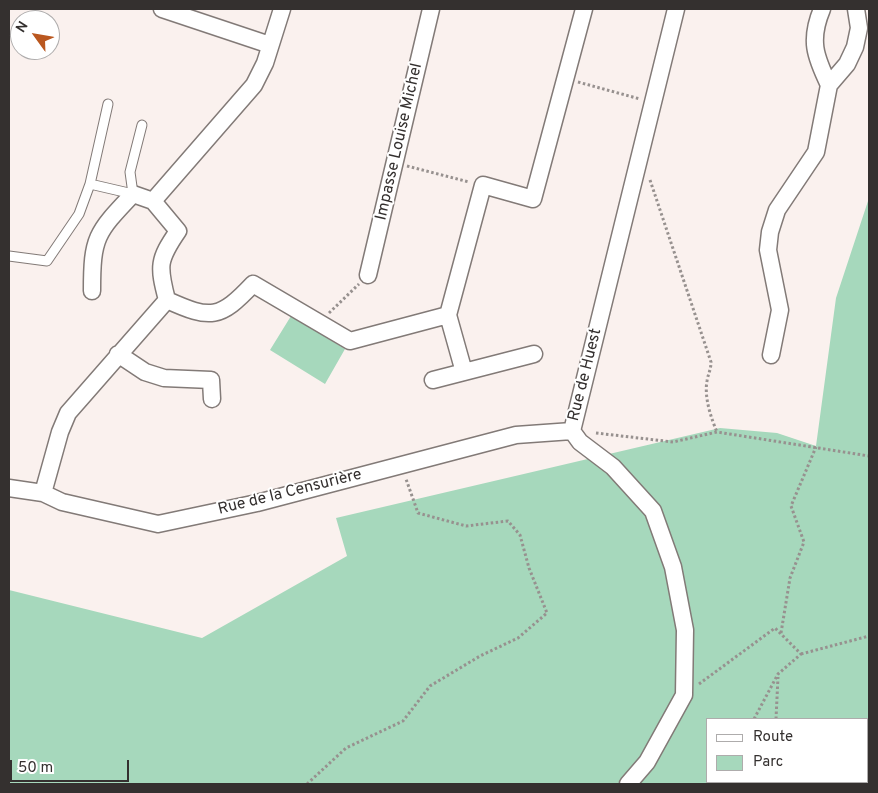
<!DOCTYPE html>
<html>
<head>
<meta charset="utf-8">
<style>
	body { margin:0 }
	#map { position:relative; width:878px; height:793px; overflow:hidden; background:#faf1ee; font-family:Overpass,sans-serif }
	canvas { display:block }
	.frame { position:absolute; inset:0; border:10px solid #34302f; pointer-events:none }
	.legend { position:absolute; left:706px; top:718px; width:162px; height:65px; box-sizing:border-box; background:#fff; border:1px solid #aeacac; margin:0; padding:6px 9px; list-style:none; font-size:15px; color:#34302f }
	.legend li { display:flex; align-items:center; gap:10px; height:25px }
	.legend b { width:25px; border:1px solid #aeacac }
	.north { position:absolute; left:10px; top:10px; width:50px; height:50px; box-sizing:border-box; background:#fff; border:1px solid #aeacac; border-radius:50%; rotate:302deg; font-size:14px; font-weight:700; line-height:20px; text-align:center; color:#34302f }
	.north::after { content:''; display:block; margin:auto; width:18px; height:22px; background:#ba571f; clip-path:polygon(50% 0,100% 100%,50% 72%,0 100%) }
	.scale { position:absolute; left:10px; top:760px; width:119px; height:22px; box-sizing:border-box; border:2px solid #34302f; border-top:0; padding-left:6px; font-size:15px; line-height:18px; white-space:nowrap; color:#34302f; -webkit-text-stroke:4px #fff; paint-order:stroke }
</style>
</head>
<body>
<div id="map">
<canvas width="878" height="793"></canvas>
<div class="frame"></div>
<ul class="legend">
<li><b style="height:6px;background:#fff"></b>Route</li>
<li><b style="height:14px;background:#a6d8bc"></b>Parc</li>
</ul>
<div class="north">N</div>
<div class="scale">50 m</div>
</div>
<script>
const ctx = document.querySelector('canvas').getContext('2d');
ctx.lineJoin = 'round';
function fill(path, color) { ctx.fillStyle = color; ctx.fill(path, 'evenodd'); }
function strokePath(path, color, width, dash) { ctx.strokeStyle = color; ctx.lineWidth = width; ctx.lineCap = dash ? 'butt' : 'round'; ctx.setLineDash(dash || []); ctx.stroke(path); }
function write(font, color, halo, rows, align = 'center') {
  ctx.font = font + ' Overpass,sans-serif'; ctx.lineWidth = 4; ctx.setLineDash([]); ctx.textBaseline = 'middle'; ctx.strokeStyle = halo; ctx.fillStyle = color; for (const [text, x, y, turn = 0] of rows) {
    ctx.save(); ctx.translate(x, y); ctx.rotate((+turn || 0) * Math.PI / 180); ctx.textAlign = isNaN(turn) ? turn : align; if (halo) ctx.strokeText(text, 0, 0); ctx.fillText(text, 0, 0); ctx.restore();
  }
}
fill(new Path2D(`
	M869,198V784H9V590L202,638L347,556L336,518L720,428L777,433L816,446L836,298ZM707,719H867V782H707Z
	M291,316L345,349L325,384L270,350Z`), '#a6d8bc');
const lane = new Path2D(`
	M108,104L90,184L133,194L130,172L142,125
	M9,256L47,261L79,214L90,184`);
const street = new Path2D(`
	M162,9L270,45
	M822,9C809,40 815,56 829,85
	M153,201L254,85L265,63L282,9
	M368,275L431,9
	M92,291C92,237 96,233 133,194L153,201L178,231C158,260 158,266 167,300
	M167,300C211,320 220,319 253,284L350,341L448,315
	M448,315L483,185L533,199L584,9
	M448,315L464,372
	M118,354L145,372L164,378L211,380L212,399
	M771,355L780,310L768,250L770,232L777,210L816,152L829,85L847,64L855,47L859,28L856,9
	M433,380L534,354
	M9,488L43,493L62,502L158,524L257,503L516,435L572,431
	M43,493L60,432L68,413L167,300
	M628,784L647,762L684,695L685,630L673,567L653,511L613,467L580,442L572,431L676,9`);
strokePath(lane, '#827a77', 11);
strokePath(street, '#827a77', 19);
strokePath(new Path2D(`
	M578,82L640,99
	M407,166L469,182
	M650,180L711,362C711,370 708,374 707,381C704,397 711,418 717,432
	M329,313L359,284
	M596,433L673,442L717,432L869,456
	M781,633L790,578L804,542L791,506L816,447
	M801,654L869,636
	M699,684L775,628L801,654L778,674L754,719
	M776,719L778,677
	M307,784L346,748L403,721L430,686L480,656L518,638L547,613L529,568L520,535L508,521L466,526L418,513L406,479
	M719,784L721,782
	M772,784L773,782`), '#97918f', 3, [2.5, 2.5]);
strokePath(lane, '#fff', 9);
strokePath(street, '#fff', 16);
write('16px', '#34302f', '#fff', [
	["Impasse Louise Michel",400,142,-77],
	["Rue de Huest",586,375,-76],
	["Rue de la Censurière",290,493,-14]
]);
</script>
</body>
</html>
